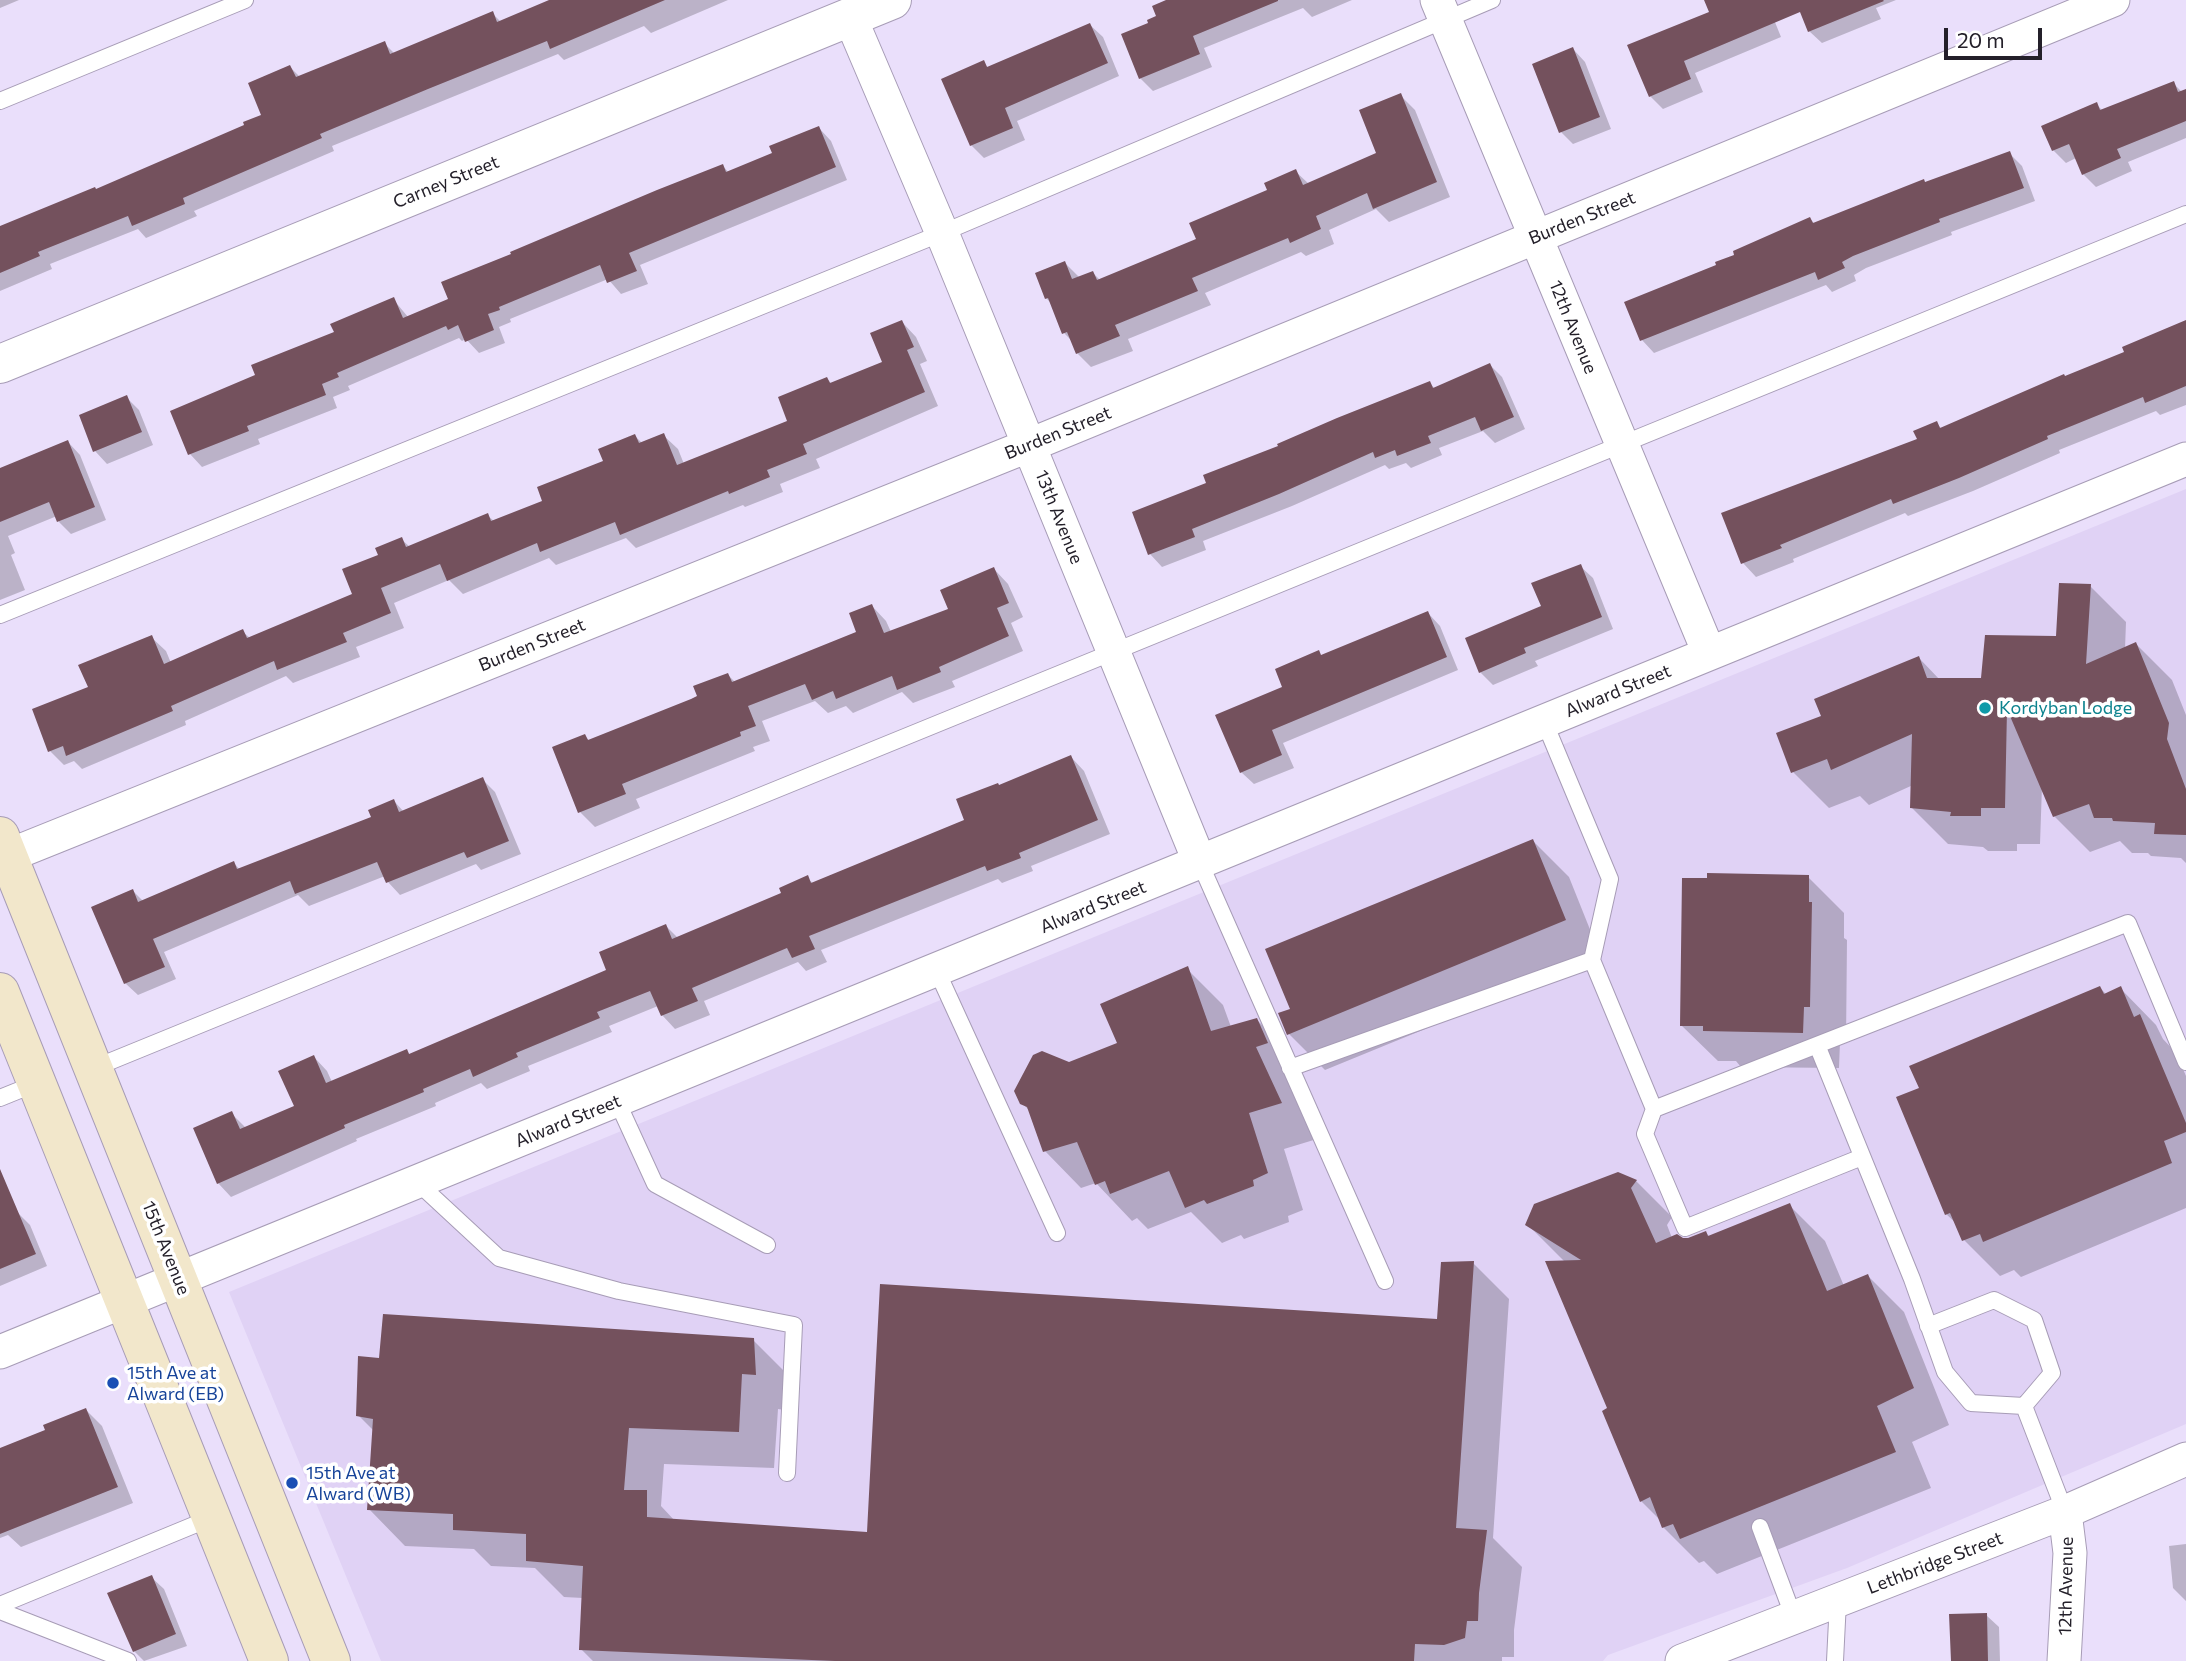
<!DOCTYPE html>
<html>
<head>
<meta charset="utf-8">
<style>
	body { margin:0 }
	#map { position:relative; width:2186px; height:1661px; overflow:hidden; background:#eadffb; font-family:Commissioner,sans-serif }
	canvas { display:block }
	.scale { position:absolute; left:1944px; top:28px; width:98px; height:32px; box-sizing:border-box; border:4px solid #24202a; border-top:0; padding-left:9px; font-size:21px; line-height:24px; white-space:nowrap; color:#24202a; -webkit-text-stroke:5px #fff; paint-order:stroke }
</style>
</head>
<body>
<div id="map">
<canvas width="2186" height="1661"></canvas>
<div class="scale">20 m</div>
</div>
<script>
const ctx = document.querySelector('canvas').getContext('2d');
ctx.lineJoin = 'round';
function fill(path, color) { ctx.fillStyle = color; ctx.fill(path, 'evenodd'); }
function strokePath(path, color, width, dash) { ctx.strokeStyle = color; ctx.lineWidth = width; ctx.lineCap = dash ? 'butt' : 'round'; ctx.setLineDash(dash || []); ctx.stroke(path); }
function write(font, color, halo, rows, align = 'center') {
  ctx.font = font + ' Commissioner,sans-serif'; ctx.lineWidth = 7; ctx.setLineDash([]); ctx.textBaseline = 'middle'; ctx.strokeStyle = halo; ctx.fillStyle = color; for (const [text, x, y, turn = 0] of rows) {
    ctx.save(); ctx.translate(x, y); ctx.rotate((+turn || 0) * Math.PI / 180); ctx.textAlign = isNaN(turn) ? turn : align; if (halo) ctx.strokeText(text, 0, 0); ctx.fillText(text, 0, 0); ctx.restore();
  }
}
fill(new Path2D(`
	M2186,489V1424L1847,1568L1608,1655L1603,1661H381L229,1292Z`), '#e0d2f5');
fill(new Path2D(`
	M0,0H19L0,8Z
	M554,0H728L651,33L644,26L564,60L558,54L332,146L334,151L194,211L197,216L146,238L138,229L50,264L52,269L0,291V228L97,191L247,126L264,115L290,67L300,77L384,43L395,54L492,13L501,22Z
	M1170,0H1352L1312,17L1303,8L1204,48L1212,67L1153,91L1140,78L1150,25L1158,17Z
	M1706,0H1766L1781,37L1695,73L1703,92L1663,109L1650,96L1711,13Z
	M1796,0H1896L1876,8L1881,19L1822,43L1809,31Z
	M1090,25L1103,37L1119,76L1017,121L1025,140L984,158L971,145L983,63L989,68Z
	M1573,49L1585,62L1611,129L1573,144L1561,132Z
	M2173,83L2183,93L2186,91V138L2128,162L2132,171L2096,187L2083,174L2076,158L2066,163L2053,150L2096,104L2103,111Z
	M1400,95L1415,110L1450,197L1389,222L1376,209L1329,230L1334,244L1306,256L1301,252L1205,293L1211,305L1128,339L1133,351L1091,367L1077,353L1073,342L1064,333L1053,305L1046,298L1065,263L1080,278L1093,273L1100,280L1199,240L1295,171L1309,184L1379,154Z
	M819,128L831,141L847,180L640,265L648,284L621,294L608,279L510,319L511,322L499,327L505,343L479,353L466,339L462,341L459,338L348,386L350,390L333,397L337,408L258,439L260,444L202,467L190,454L172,411L257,376L393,299L408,317L451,300L723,166L729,173L774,153Z
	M2009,153L2022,166L2035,201L1951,232L1952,235L1866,268L1854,275L1856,281L1832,292L1826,285L1654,353L1642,340L1626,303L1718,266L1810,219L1815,224Z
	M902,322L916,337L927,361L920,364L938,406L816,459L820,468L780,484L783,492L745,507L743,505L636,548L626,538L556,565L549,558L463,594L449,580L394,603L404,628L356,647L360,657L293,683L286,676L185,721L186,725L82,769L74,761L64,765L50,751L90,688L151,637L166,651L171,663L243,632L250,638L354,595L380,556L401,539L410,547L487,515L495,522L545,502L605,462L635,436L642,443L663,435L678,449L684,464L790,422L827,379L832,384L884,363Z
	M2186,322V405L2160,415L2156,411L2059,450L2060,453L1973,491L1908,516L1905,513L1793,559L1794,562L1756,577L1743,563L1723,514L1919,440L1937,424L1942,429L2127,353Z
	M1490,365L1502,377L1525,429L1495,443L1483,431L1439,448L1442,455L1411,468L1406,463L1389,469L1385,465L1292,506L1203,541L1206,550L1162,567L1150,554L1209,484L1430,383L1435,389Z
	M126,397L139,410L153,445L107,464L95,451Z
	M68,442L80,455L106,520L71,534L59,522L57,516L8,536L15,553L11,555L25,590L0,600V470Z
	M1580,566L1593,578L1613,629L1535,661L1538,666L1493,685L1480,672Z
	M994,569L1008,584L1023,617L1011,623L1023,651L952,681L955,687L913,703L902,692L853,713L846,706L828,713L815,701L762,721L770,741L753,747L755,751L636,799L640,808L595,827L580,812L584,736L590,741L692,701L728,675L736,683L858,633L872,606L886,621L891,632L950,610Z
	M2090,586L2126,622L2125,649L2136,644L2172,680L2186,715V863L2181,858L2151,856L2148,853H2132L2120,841L2090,852L2054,816L2042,786L2040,844H2017V851H1988L1983,847L1948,844L1912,808L1913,785L1869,805L1860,796L1829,808L1793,772L1823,717L1919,658L1940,680H1982L2058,638Z
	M1428,613L1440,626L1458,670L1283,743L1294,768L1254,784L1241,772L1285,688L1322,656Z
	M1071,757L1084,771L1110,834L1031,866L1033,871L1002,883L998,879L821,950L827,962L806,971L798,962L704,1001L710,1015L675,1029L662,1015L658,1006L609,1026L612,1032L528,1066L530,1071L487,1089L481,1083L435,1103L436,1106L356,1139L357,1141L231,1197L218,1183L231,1113L246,1128L296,1107L314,1057L327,1071L332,1082L407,1051L410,1055L608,971L666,926L678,938L784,894L807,878L814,884L966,821L1000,787Z
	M483,780L495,792L521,854L481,870L476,864L400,895L388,882L385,876L309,906L298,895L164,952L176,979L138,995L125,983L133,891L143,901L234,863L240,870L373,818L394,801L404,812Z
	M1533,841L1569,877L1601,957L1325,1070L1289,1034L1292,1011Z
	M1808,877L1844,913V938L1847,940L1846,1042H1840L1839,1068L1741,1067L1736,1061H1718L1681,1025Z
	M1187,969L1223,1005L1231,1027L1257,1020L1293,1056L1317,1139L1284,1149L1303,1210L1288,1216L1289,1222L1244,1239L1241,1235L1222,1243L1191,1212L1148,1229L1137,1218L1132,1221L1096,1183L1081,1188L1045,1151L1031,1112L1022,1103L1069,1064L1119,1044Z
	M2100,988L2106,994L2120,988L2156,1025L2163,1039L2176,1053L2186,1076V1208L2021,1277L2014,1270L2000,1276L1964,1240L1957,1224L1946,1214L1921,1089Z
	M1636,1181L1672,1217L1667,1225L1672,1238L1682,1240L1706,1233L1710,1237L1789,1205L1825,1241L1844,1286L1868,1276L1904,1312L1949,1425L1912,1442L1931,1488L1717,1574L1704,1561L1699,1563L1663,1527L1660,1520L1641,1501L1609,1409L1565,1262L1527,1224Z
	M17,1212L30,1225L47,1266L0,1286V1220Z
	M1473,1263L1509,1299L1493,1538L1522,1567L1514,1630V1657H1502V1661H593L581,1649L583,1598L564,1597L535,1568L491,1566L474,1549L405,1546L369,1509L374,1431L358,1415L380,1359L753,1340L789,1376L791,1411L778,1409L774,1468L664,1464L661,1506L675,1521L868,1534L1438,1321Z
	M86,1410L102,1426L133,1503L21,1547L8,1535L0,1538V1450L47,1431Z
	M2186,1544V1601L2173,1588L2169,1546Z
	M151,1577L164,1589L187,1646L144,1661L133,1650Z
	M1986,1615L1999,1627L2000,1661H1952Z`), '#0003');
fill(new Path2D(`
	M549,0H665L550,49L547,41L428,89L320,134L322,138L183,198L185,204L132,226L128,216L38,252L40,256L0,273V226L95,187L96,189L244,125L243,122L261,115L248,83L290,65L296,77L385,41L390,54L493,11L497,22Z
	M1166,0H1278V1L1193,36L1200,54L1139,79L1121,34L1148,23L1147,20L1156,16L1152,6Z
	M1704,0H1883L1884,1L1808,32L1800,12L1684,61L1691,79L1649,97L1627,45L1709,12Z
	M1090,23L1108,63L1005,108L1013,128L970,146L941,79L984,60L987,67Z
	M1573,47L1600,117L1559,133L1532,64Z
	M2174,81L2178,92L2186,89V121L2117,149L2121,158L2082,175L2069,144L2052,151L2041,126L2097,102L2100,110Z
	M1401,93L1437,182L1373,209L1367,193L1316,216L1321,229L1290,243L1288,238L1192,278L1198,291L1115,325L1120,336L1076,354L1067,332L1062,334L1048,298L1045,299L1035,273L1065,261L1072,279L1093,271L1097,280L1196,239L1189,223L1267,190L1264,183L1296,169L1303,185L1376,153L1359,110Z
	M819,126L836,167L629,253L637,271L607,283L600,265L499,307L500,310L488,314L494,330L465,342L458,325L448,330L446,326L337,373L339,377L322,384L326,395L247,426L249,431L188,455L170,411L255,375L251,365L334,332L330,324L394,297L403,318L448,299L441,282L511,254L510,252L657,190L723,164L726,172L772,153L769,146Z
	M2010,151L2024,188L1939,219L1940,222L1853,256L1842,262L1845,268L1818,280L1815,272L1640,341L1624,302L1716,265L1715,262L1734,255L1733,251L1810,217L1813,223L1924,179L1925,182Z
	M902,320L914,347L907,350L925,392L803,444L807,454L767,470L770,477L729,494L728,491L620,535L615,522L540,552L537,543L447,581L440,564L381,588L391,613L343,633L347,642L277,670L274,661L171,706L173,711L66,756L63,746L48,752L32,709L88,687L78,665L152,635L164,664L243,629L247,638L352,594L342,569L378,555L375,548L402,537L406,547L488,513L491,521L542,501L537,487L603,461L598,449L635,434L639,443L664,433L677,465L787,421L778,397L827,377L830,383L882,362L870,333Z
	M2186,320V386L2145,403L2143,397L2047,436L2048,439L1959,478L1893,504L1891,499L1780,545L1782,548L1741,564L1721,513L1917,439L1913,431L1937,421L1940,428L2064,374L2065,376L2124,352L2122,347Z
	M1490,363L1514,417L1481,431L1475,417L1428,436L1431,443L1397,456L1395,450L1375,458L1373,452L1279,494L1192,529L1195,537L1148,555L1132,512L1206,483L1203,475L1278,446L1277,444L1337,418L1430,381L1433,388Z
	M127,395L142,432L93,452L79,415Z
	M68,440L95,507L57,522L49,502L0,522V468Z
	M1581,564L1602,617L1524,648L1526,653L1479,673L1465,638L1541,606L1531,583Z
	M994,567L1009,603L997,608L1009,636L939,667L941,672L897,690L892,676L836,699L833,691L812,700L805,684L748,706L756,726L740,732L741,736L622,784L626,794L578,813L552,747L585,734L588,740L691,699L697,696L693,686L728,673L732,682L856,632L849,613L872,604L884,633L948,609L940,590Z
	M2059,583L2091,584L2086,664L2136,642L2169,723L2167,739L2186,789V835L2154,834L2155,823L2113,821L2112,818H2094L2089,804L2053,817L2007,709L2005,808H1981V816H1950L1951,812L1910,808L1912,734L1831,770L1827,759L1791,773L1776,733L1821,716L1814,699L1919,656L1927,678H1981L1985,635L2056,636Z
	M1428,611L1447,657L1272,730L1282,755L1240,773L1215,715L1282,687L1275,669L1319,650L1321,655Z
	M1071,755L1098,820L1019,853L1021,858L987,871L985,866L809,936L815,949L792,958L787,948L692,988L698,1001L661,1016L650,991L597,1012L600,1018L516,1053L518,1057L473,1077L470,1069L423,1089L424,1092L344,1125L345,1128L217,1184L193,1128L232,1111L240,1129L294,1106L278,1071L314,1055L326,1083L407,1049L409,1054L606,970L599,952L666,924L672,939L781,893L779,888L808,875L811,883L964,820L956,799L998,783L999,785Z
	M483,777L509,841L467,858L464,852L386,883L377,862L295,894L290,881L153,939L165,967L124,984L91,907L133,889L138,902L234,861L237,869L371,817L368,810L394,799L399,812Z
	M1533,839L1566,920L1287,1035L1278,1013L1290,1009L1265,949Z
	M1707,873L1809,875V902H1812L1810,1007H1804L1803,1033L1703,1031V1026H1680L1682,878H1707Z
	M1188,966L1211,1031L1257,1018L1268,1043L1256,1047L1282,1103L1249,1113L1268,1173L1253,1180L1254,1186L1207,1204L1204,1200L1185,1208L1169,1171L1110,1194L1105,1181L1095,1185L1077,1142L1043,1152L1027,1107L1020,1104L1014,1091L1033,1055L1042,1051L1069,1062L1117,1043L1100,1004Z
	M2100,986L2104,994L2121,986L2134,1017L2140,1014L2186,1123V1132L2164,1141L2172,1163L1983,1242L1980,1234L1962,1241L1950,1213L1945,1215L1896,1097L1919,1088L1909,1066Z
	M0,1169L36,1254L0,1269Z
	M1618,1172L1637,1180L1631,1188L1656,1243L1677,1234L1683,1238H1688L1706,1231L1708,1236L1790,1203L1827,1291L1868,1274L1914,1388L1877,1406L1896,1452L1680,1539L1673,1524L1662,1528L1650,1497L1640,1502L1602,1411L1607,1408L1545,1261L1581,1260L1525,1225L1534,1204Z
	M1474,1261L1456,1528L1487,1530L1479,1593L1478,1621H1467L1465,1638L1444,1645L1415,1644L1414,1661H835L579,1650L583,1566L526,1561V1534L453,1530V1514L367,1510L373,1419L356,1416L358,1356L379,1358L383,1314L754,1338L756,1375L742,1374L739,1432L629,1428L624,1490H647V1517L867,1532L880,1284L1437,1319L1441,1262Z
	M86,1408L118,1487L0,1534V1448L45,1430L43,1425Z
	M152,1575L176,1634L133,1652L107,1593Z
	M1987,1613L1988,1661H1951L1949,1614Z`), '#74515d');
const service = new Path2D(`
	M0,101L245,0
	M0,615L942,233L1492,0
	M1544,721L1610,879L1592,960L1654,1109L2128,923L2186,1062
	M1200,863L1385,1281
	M937,971L1057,1233
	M1817,1045L1912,1279L1945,1372L1971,1403L2024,1406L2065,1512
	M94,1068L2186,214
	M1290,1068L1592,960
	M0,1098L37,1083
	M617,1101L655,1184L767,1245
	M1654,1109L1645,1134L1685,1228L1862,1157
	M417,1182L499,1258L619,1291L794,1325L787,1473
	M1928,1326L1994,1300L2034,1320L2052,1373L2024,1406
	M1760,1527L1794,1618
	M0,1605L211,1518
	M0,1611L128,1661
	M1835,1661L1838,1601`);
const minor = new Path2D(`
	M1437,0L1709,653
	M850,17L942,233L1200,863
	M0,859L1030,445L2113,0
	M0,1352L2186,459
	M1682,1661L2065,1512L2186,1459
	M2064,1661L2070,1553L2065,1512`);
const tertiary = new Path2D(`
	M0,364L892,0`);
const secondary = new Path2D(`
	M0,836L331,1661
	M0,992L269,1661`);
strokePath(service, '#a79cb6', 18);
strokePath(minor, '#a79cb6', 35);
strokePath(tertiary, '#a79cb6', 40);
strokePath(secondary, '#a79cb6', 40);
strokePath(service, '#fff', 16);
strokePath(minor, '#fff', 33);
strokePath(tertiary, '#fff', 38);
strokePath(secondary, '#f2e7cb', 38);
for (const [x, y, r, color] of [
	[1985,708,7,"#0f9aa8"],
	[113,1383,7,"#1a4fb4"],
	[292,1483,7,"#1a4fb4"]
]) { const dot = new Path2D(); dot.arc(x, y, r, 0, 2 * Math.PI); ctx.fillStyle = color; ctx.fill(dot); strokePath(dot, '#fff', 2.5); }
write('18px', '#24202a', '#fff', [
	["Carney Street",446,182,-22],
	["Burden Street",1582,218,-22],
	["12th Avenue",1573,327,68],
	["Burden Street",1058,433,-22],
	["13th Avenue",1059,517,68],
	["Burden Street",532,645,-22],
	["Alward Street",1618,691,-22],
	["Alward Street",1093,907,-22],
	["Alward Street",568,1121,-22],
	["15th Avenue",166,1248,68],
	["Lethbridge Street",1935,1563,-21],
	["12th Avenue",2066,1586,-89]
]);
write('18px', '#0d838f', '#fff', [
	["Kordyban Lodge",1999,708]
], 'left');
write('18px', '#164399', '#fff', [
	["15th Ave at",127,1373],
	["Alward (EB)",127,1394],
	["15th Ave at",306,1473],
	["Alward (WB)",306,1494]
], 'left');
</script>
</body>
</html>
